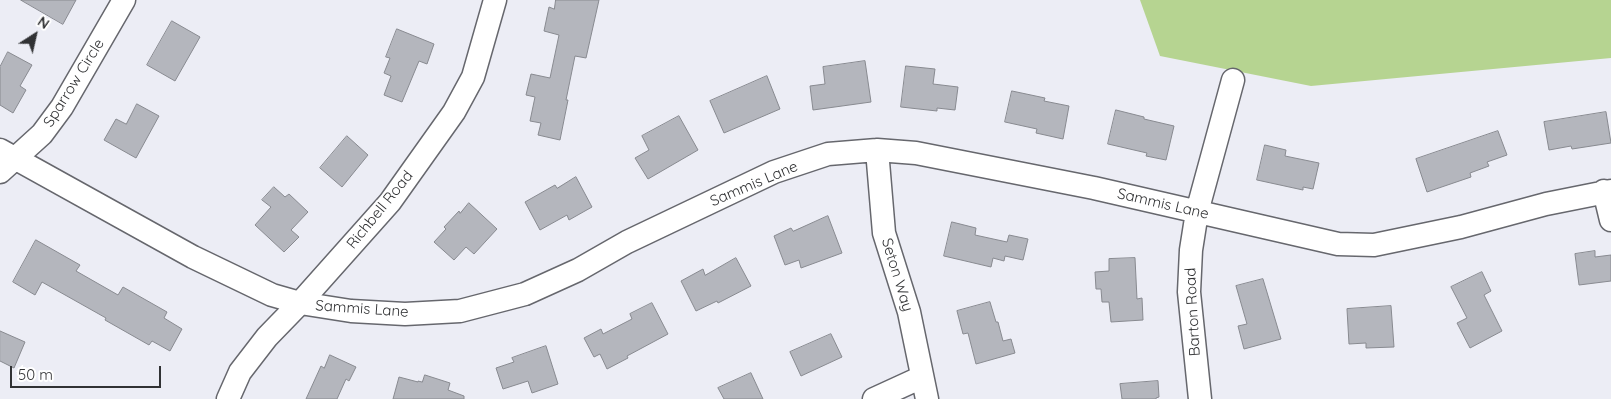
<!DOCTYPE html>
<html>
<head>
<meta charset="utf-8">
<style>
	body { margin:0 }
	#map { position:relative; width:1611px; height:399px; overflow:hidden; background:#ecedf5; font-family:Quicksand,sans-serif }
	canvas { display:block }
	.north { position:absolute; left:10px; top:10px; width:50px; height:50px; -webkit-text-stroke:4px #fff; paint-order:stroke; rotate:35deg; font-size:14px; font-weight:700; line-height:20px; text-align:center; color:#313234 }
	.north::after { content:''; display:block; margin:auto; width:18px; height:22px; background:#313234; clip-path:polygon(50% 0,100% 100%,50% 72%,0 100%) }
	.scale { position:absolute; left:10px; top:366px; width:151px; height:22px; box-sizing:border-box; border:2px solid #313234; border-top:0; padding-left:6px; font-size:15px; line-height:18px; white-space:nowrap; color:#313234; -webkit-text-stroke:4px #fff; paint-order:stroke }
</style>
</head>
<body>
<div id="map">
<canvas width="1611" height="399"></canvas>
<div class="north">N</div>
<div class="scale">50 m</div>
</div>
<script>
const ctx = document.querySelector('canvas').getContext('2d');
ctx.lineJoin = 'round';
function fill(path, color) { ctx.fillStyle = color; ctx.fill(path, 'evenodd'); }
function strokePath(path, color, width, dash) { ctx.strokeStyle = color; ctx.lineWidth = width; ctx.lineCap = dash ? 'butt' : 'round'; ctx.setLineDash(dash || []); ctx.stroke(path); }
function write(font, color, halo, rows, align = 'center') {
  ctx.font = font + ' Quicksand,sans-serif'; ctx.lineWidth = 4; ctx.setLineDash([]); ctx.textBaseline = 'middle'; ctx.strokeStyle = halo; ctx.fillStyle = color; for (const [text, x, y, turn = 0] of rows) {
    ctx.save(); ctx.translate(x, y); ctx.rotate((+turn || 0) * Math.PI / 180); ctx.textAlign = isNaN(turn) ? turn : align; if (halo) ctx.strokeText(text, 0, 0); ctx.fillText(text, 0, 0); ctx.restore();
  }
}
fill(new Path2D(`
	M1140,0H1611V58L1311,86L1160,56Z`), '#b6d491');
const building = new Path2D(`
	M21,0H76L63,24Z
	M556,0H599L586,58L575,56L566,100H568L560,140L538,135L541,123L530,121L535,97L526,95L531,74L550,78L559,35L544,31L549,7L554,9Z
	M172,21L200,37L175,81L147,65Z
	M397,29L434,44L427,64L419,61L402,102L384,95L391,76L384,73L390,58L386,57Z
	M8,52L32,65L20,86L26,90L13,113L0,105V67Z
	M865,61L871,102L813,110L810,86L825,84L823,67Z
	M906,66L935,69L933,84L958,87L955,110L937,108V111L901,107Z
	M767,76L780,109L724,133L710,101Z
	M1012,91L1045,98L1044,101L1069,106L1063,139L1036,133L1037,129L1005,122Z
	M137,104L159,116L136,158L104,140L116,119L126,124Z
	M1116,110L1144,117V119L1174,126L1166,160L1146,156L1147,153L1108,144Z
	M1606,112L1611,143L1572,149L1571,146L1549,150L1544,122Z
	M679,116L698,150L648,179L635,158L649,150L642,136Z
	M1498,131L1507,155L1487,162L1489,166L1470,173L1471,177L1427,192L1416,159Z
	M347,136L368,155L342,187L320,168Z
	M1265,145L1286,150L1285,156L1319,163L1313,189L1303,187V190L1257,180Z
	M576,177L592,207L569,220L567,215L540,230L525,202L555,185L557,188Z
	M274,187L285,197L289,194L308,212L291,230L299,237L284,252L255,225L271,207L262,200Z
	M469,203L497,229L474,254L466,247L454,260L434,242L446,229L444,227L459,211L460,213Z
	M828,216L842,253L801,268L799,260L785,265L774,236L791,228L793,231Z
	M952,222L976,228L975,235L1007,242L1009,235L1028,239L1023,260L1005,256L1004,261L993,258L991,267L944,256Z
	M36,240L80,265L76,271L118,295L123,287L167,312L164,318L182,329L170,351L152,341L149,345L105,320L106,318L42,282L35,295L13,282Z
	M1595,251V257L1611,255V281L1579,285L1575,254Z
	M736,258L751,286L718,303L717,301L696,311L681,281L703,269L705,275Z
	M1135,258L1137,299L1142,298L1143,320L1111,322L1109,302H1102L1101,289H1096L1095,272L1109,271V259Z
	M1482,272L1491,291L1484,295L1502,331L1470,348L1457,323L1467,318L1451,287Z
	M1263,279L1281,339L1244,349L1238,326L1247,324L1236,286Z
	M990,302L996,322H998L1003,341L1011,339L1015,353L976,364L968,333L963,334L957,311Z
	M652,303L668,334L627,356L628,358L607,369L600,354L594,357L584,338L601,329L603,334L632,319L630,314Z
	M1391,306L1394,347L1366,348V343L1349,344L1347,309Z
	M0,331L25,342L14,368L0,361Z
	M831,334L842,357L801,376L790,352Z
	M546,346L558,384L532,393L528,381L503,389L496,368L514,362L512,358Z
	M330,355L356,367L349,381L346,379L337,399H306L321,366L324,368Z
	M751,373L763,399H724L718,388Z
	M425,375L450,383L448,390L464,396V399H393L399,377L418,382V381L422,382Z
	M1158,381L1159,397L1156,398V399H1122L1120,384Z`);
fill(building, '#b4b6bd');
strokePath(building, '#888a90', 1);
const street = new Path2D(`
	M0,150L193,257L272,295L300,303L351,311L405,314L460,311L525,294L578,270L627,242L774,172L828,154L877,150L916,153L1094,188L1338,244L1374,245L1461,227L1546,204L1611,191
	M877,150L884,233L909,312L927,399
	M0,172L42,134L62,107L124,0
	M1604,191L1611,220
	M228,399L240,372L267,337L300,303L390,202L454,112L473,77L495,0
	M874,399L922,377
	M1200,399L1189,292L1191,250L1197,212L1233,80`);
strokePath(street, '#66676d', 25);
strokePath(street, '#fff', 22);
write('15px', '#313234', '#fff', [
	["Sparrow Circle",74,83,-58],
	["Sammis Lane",754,184,-23],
	["Sammis Lane",1163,204,13],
	["Richbell Road",380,210,-51],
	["Seton Way",897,275,73],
	["Sammis Lane",362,309,4],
	["Barton Road",1193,312,-93]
]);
</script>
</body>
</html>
